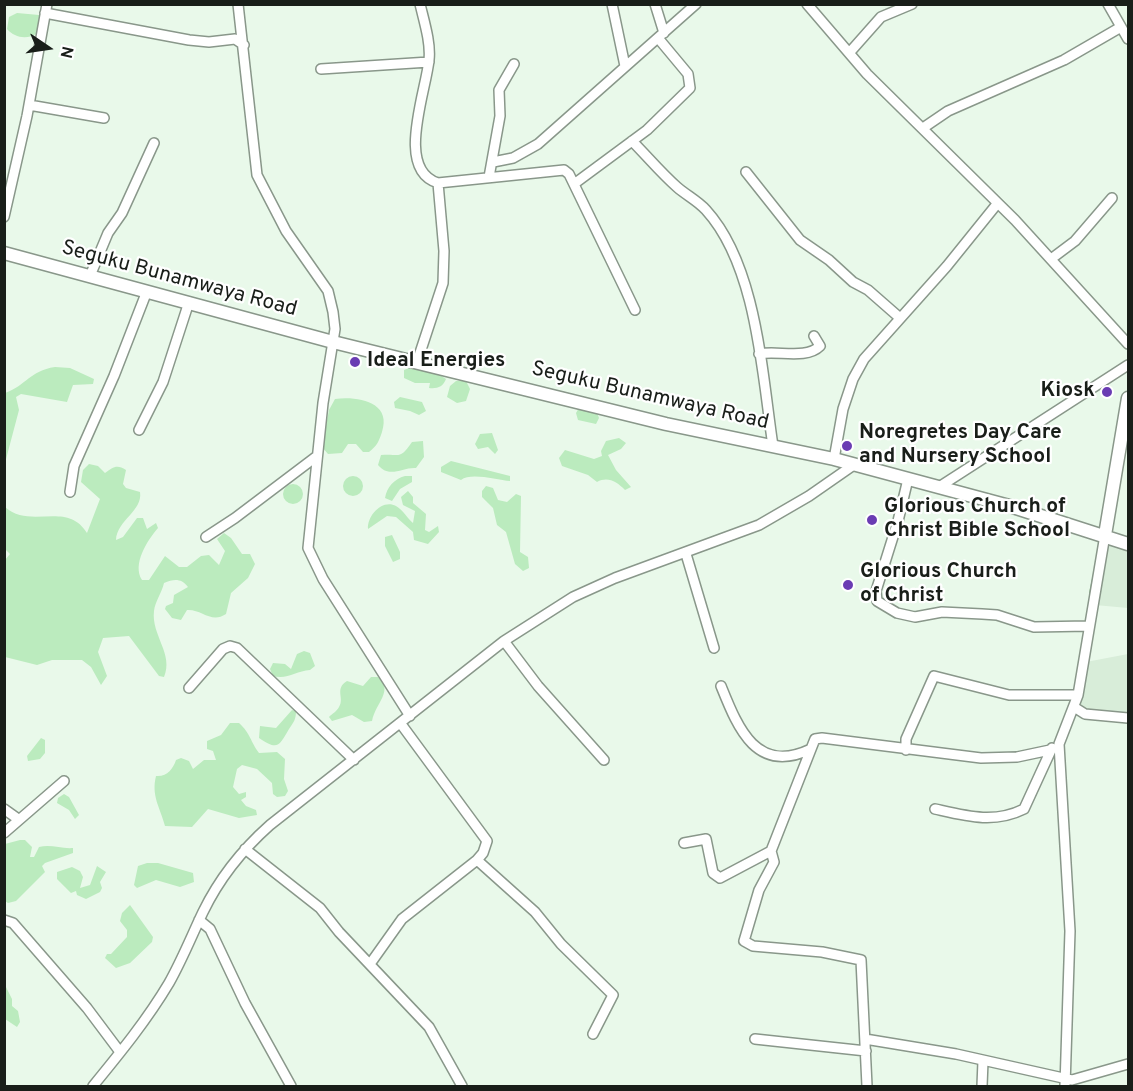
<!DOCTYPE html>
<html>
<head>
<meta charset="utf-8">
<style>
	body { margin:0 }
	#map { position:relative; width:1133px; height:1091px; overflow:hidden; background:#e9f9ea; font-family:Overpass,sans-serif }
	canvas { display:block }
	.frame { position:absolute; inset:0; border:6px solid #191e19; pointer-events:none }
	.north { position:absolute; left:18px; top:18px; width:60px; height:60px; -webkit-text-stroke:4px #fff; paint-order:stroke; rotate:103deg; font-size:16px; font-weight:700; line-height:24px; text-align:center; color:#191e19 }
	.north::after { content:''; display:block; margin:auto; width:21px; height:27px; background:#191e19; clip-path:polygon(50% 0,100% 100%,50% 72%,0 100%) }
</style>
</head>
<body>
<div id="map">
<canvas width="1133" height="1091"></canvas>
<div class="frame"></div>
<div class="north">N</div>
</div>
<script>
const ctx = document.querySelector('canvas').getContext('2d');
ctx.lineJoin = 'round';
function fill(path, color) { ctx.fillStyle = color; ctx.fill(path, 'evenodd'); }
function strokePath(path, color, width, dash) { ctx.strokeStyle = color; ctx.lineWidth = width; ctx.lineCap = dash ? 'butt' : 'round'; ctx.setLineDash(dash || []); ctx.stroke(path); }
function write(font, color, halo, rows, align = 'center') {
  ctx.font = font + ' Overpass,sans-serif'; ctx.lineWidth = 4.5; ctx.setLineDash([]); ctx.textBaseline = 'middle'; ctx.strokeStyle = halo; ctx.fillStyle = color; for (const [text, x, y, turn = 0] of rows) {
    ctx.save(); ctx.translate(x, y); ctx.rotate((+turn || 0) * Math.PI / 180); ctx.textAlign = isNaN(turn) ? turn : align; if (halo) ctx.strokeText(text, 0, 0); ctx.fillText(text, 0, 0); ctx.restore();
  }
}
fill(new Path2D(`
	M1107,543L1128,549V608L1095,605Z
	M1128,654V716L1085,712L1078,708L1086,662Z`), '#d8edd9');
fill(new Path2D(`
	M17,13L39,15L38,33C27,40 15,38 7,29L9,17Z
	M55,367L70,368L94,379L93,384L73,385L67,402L21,394L16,397L19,410L5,463V393C27,385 29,371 55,367Z
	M412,367L434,371L446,379C443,387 437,389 429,388L430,383H415L404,378V370Z
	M456,381H466L470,389L466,401L457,403L447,397L450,386Z
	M400,397L422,402L426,411L419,415L410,411L395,408L394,402Z
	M335,399C358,396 392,402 382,432C379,441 377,446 369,452H363L356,444H348L342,453L328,454L322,447L329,410Z
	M580,406L596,410L599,418L596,424L578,420L576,413Z
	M492,433L498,450L495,454L488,447L478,449L475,444L480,434Z
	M619,438L626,443L621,449L608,455L616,470L631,487L625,490C617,482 608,476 597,482L588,475L562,466L559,458L565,450L594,459L602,456L601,451L606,441Z
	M423,441L424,457L416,468C402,467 390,479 378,465L381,455C400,453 399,461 412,442Z
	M451,461L510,476V481C497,480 471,472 461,480L441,472V467Z
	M89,464L98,466L105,473C113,467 117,464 126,470L123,484L126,488L140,492C143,511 117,520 116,540L123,537L137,518H143L147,529L156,523L158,528C147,541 132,564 142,580H149L165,556L179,567H187L201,556L209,555L219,565L225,551L217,539L224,533L231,538L242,554H250L255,564L248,578L231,593L226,614C211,624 202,609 187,610L181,620L172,618L165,609L166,606L173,603L174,595L188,587C181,578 174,579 164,583C162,592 155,602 154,611C151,635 174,654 164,677L159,676L129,636L103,638L98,652L107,676L101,685L91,667L82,660H52L37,665L5,657V560L10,554L5,549V507C31,530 67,500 87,533L100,499L81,482L83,470Z
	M405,476H412V482L400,489L392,501L385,498C387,487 394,479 405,476Z
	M343 486a10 10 0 1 1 20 0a10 10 0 1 1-20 0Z
	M283 494a10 10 0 1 1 20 0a10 10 0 1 1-20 0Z
	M486,486L493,488L498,500L507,502L516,494L521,496L520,552L528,557L529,568L523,571L515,564L506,532L497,525L493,508L482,497V491Z
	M408,491L413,497V503L426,514L425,530L429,532L438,526L439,532L428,544L414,540L413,532L396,517L387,516L368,529C367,516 382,499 396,506C403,510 408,519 413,523L415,511L403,505L401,497Z
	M392,535L400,552V559L393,562L385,546V537Z
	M304,651L310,653L315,666L310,670C296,671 287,680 273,676L270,669L273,663L285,664L291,669L297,654Z
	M371,677H378C394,691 376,702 372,721L364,722L352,715L332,721L329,717C332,714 337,711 339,707C345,698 334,689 347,681L363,686Z
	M292,710L296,711C296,719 294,722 289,729C279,746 278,751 259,738L260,726L276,728Z
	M230,723H239C251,734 250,741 259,753L277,752L285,759L284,779L288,791L285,796L277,797L273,794L272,783L257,769L242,765L237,769L233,787L239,794L246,792V797L241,800L246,806L256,810L257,815L239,818L208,809L192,827L165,826C160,807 151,796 156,776C167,777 173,769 176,760L181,758L189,761L193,769L204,760H216L213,751L207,749V741L221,735Z
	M41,738L45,740V753L40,759L28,761L27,756Z
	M64,794L69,797L79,815L75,819L69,810L57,803L58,798Z
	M20,840H25L32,847L30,857H34L39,847C51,844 61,849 73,848V853L45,863L42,866L45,872L16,901L8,903L5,901V844Z
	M147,863H158L193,873L194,882L180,887L156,880L137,888L134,885L138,866Z
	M97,866L106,872L100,882L102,888L100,892L86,899L77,895L76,891L71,893L57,879V872L72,867L80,871L83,877L80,888L90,885Z
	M130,905L153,937L152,942L130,963L116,968L105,958L107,954H111L127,937V930L120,921L122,913Z
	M5,985L12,999V1006L18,1011L20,1022L17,1027L5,1019Z`), '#bbebbe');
strokePath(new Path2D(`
	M1090,593L1094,574`), '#91cb96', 2);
const street = new Path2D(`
	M238,4L257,175L286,231L328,291L333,312L335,329L323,403L308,548L323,579L410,716
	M420,4C424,21 431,43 429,60C426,92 395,170 438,183L564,170L569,174L635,310
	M612,4L625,66
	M655,4L664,33
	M807,4L867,74L1015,220L1128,344
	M1108,4L1128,39
	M45,13L189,40L209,42L235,39L244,45
	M850,52L881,17L912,4
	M321,69L429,62
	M29,105L104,118
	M923,128L948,111L1064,60L1121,27
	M632,141C647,156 661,173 677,187C686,195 698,201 706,210C757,266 762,374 773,446
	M493,162L513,158L538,144L696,4
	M746,172L800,240L829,260L853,282L868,290L900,318
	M489,177L500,116L499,90L514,64
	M574,184L647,130L690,88L688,74L658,38
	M4,217L27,116L47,4
	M1051,259L1075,241L1112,198
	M90,276L108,233L122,213L154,143
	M759,354C777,350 806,360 820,346L814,336
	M417,362L443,283L444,251L438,183
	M139,430L163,382L189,302
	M834,459L843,409L853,379L864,359L947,266L997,204
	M908,479L898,521L876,591L877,601L897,613L915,617L942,612L982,614L997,615L1034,627L1088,626
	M939,487L1128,365
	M70,492L74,466L114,376L147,291
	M206,537L235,518L317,456
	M686,554L714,648
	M504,641L538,686L604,760
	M721,686C738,728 756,775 811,749
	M189,688L223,649L230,646L237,648L354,760
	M1074,707L1085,714L1128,718
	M401,724L487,841L483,853L477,860L535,912L561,944L613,995L593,1034
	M906,750V739L934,676L1009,695H1078
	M4,809L18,819
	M935,809C966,816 994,824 1024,809L1052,748
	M4,833L64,781
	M684,843L706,839L713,873L720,878L771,851
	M245,849L320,908L339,932L429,1027L462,1086
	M4,920L13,923L87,1008L120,1052
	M199,920L210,929L245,1003L291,1086
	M370,964L402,919L477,860
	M755,1039L866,1051
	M865,1039L956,1054L1072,1080L1128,1064
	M93,1086C120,1053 147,1020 169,983C182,960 192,935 203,912C219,879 243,849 270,825L504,641L573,597L615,578L759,525L809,496L855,464
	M867,1086L861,960L822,952L753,946L744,941L759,890L774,862L771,851L813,744L815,739L822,738L981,758L1017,757L1050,750
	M982,1086L983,1061
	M1065,1086L1070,931L1059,744L1078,695L1105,535`);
const secondary = new Path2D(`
	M4,253L333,342L666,424L834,459L1013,507L1128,544
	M1105,535L1128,398`);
strokePath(street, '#89978a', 12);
strokePath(secondary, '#89978a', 15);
strokePath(street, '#fff', 9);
strokePath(secondary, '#fff', 12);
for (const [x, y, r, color] of [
	[355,362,6,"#6a3cb3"],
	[1107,392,6,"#6a3cb3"],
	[847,446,6,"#6a3cb3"],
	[872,520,6,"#6a3cb3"],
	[848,585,6,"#6a3cb3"]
]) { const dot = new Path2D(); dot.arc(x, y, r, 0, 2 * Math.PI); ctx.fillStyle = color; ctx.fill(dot); strokePath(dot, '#fff', 2); }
write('21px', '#191e19', '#fff', [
	["Seguku Bunamwaya Road",179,280,15],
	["Seguku Bunamwaya Road",650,397,13]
]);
write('bold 21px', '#191e19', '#fff', [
	["Ideal Energies",367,362],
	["Kiosk",1095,392,"right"],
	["Noregretes Day Care",859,434],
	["and Nursery School",859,458],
	["Glorious Church of",884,508],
	["Christ Bible School",884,532],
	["Glorious Church",860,573],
	["of Christ",860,597]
], 'left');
</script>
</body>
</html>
